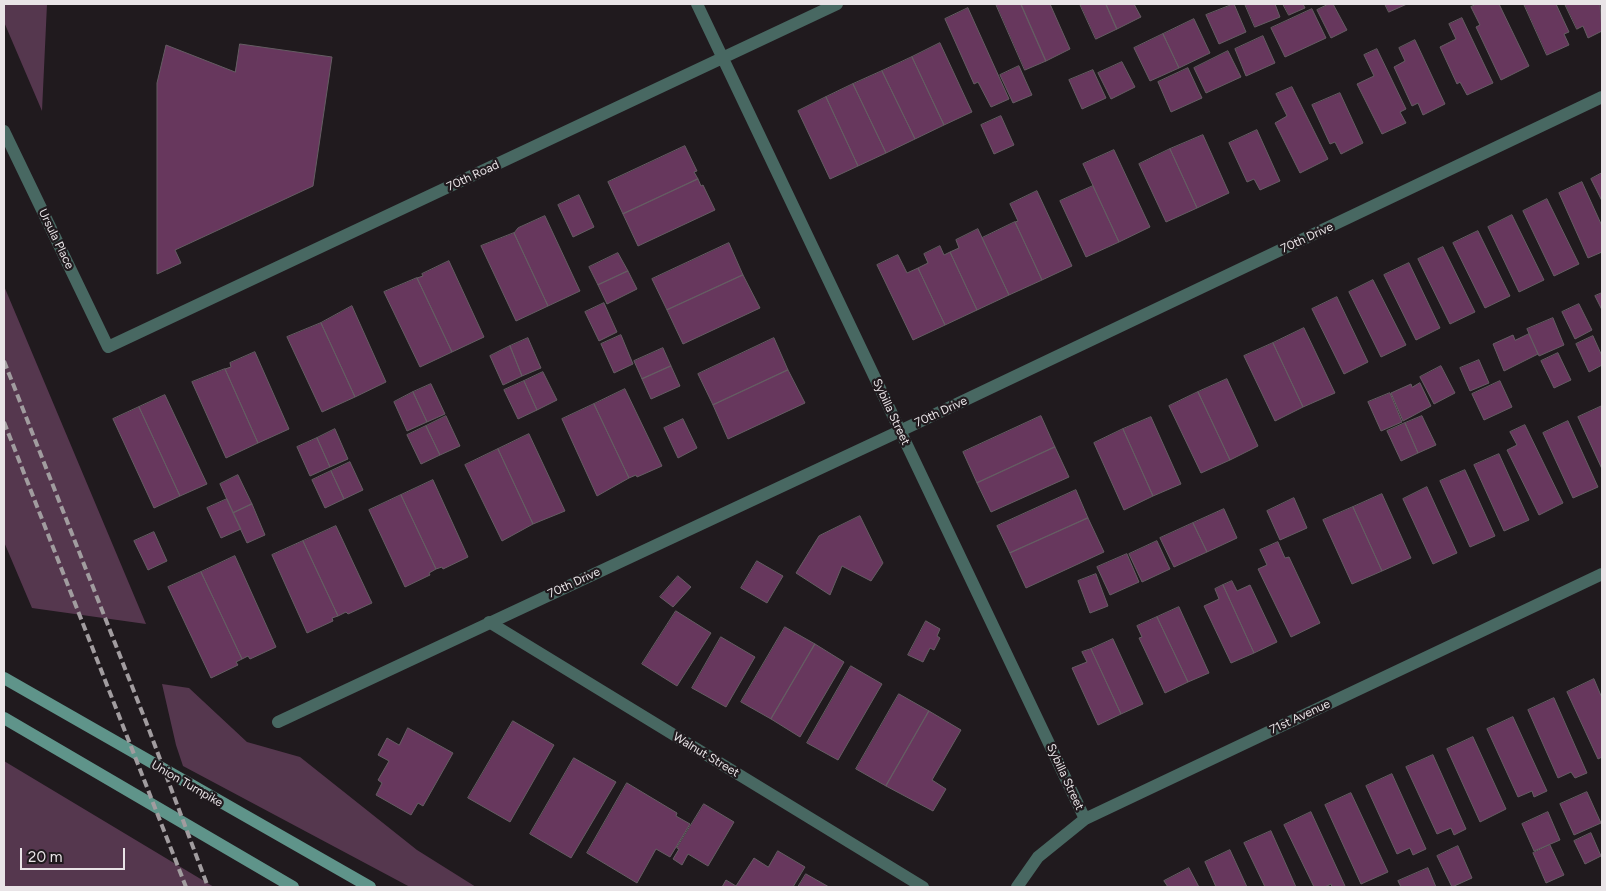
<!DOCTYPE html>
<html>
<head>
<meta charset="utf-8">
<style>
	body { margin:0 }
	#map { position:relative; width:1606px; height:891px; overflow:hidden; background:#201a1e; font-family:Figtree,sans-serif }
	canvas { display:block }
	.frame { position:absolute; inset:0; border:5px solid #e9e4e7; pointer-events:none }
	.scale { position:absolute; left:20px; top:848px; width:105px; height:22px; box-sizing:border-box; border:2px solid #e9e4e7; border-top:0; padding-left:6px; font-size:15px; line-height:18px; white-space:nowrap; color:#e9e4e7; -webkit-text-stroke:4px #201a1e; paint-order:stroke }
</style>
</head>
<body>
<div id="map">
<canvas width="1606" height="891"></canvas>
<div class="frame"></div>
<div class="scale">20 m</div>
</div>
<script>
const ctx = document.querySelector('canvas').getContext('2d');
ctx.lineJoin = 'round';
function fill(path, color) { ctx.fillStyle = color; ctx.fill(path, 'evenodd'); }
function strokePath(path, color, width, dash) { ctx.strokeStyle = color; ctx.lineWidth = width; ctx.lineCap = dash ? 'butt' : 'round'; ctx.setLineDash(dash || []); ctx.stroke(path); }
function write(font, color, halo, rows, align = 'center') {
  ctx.font = font + ' Figtree,sans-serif'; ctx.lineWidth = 4.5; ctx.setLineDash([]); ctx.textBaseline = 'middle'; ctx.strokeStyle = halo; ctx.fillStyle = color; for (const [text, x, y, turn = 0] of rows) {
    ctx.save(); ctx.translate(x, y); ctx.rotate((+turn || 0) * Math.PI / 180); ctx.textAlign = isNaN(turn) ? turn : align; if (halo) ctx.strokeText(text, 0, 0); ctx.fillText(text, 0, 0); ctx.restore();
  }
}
fill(new Path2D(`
	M4,4H47L42,111L4,22Z
	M4,286L146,624L32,608L4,542Z
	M162,684L189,688L247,742L300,757L417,850L476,887H410L183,766L176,745Z
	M4,761L214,887H4Z`), '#55374e');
const building = new Path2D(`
	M996,4H1021L1046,61L1025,70Z
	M1021,4H1050L1070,49L1046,61Z
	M1080,4H1106L1117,29L1096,39Z
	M1106,4H1134L1141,17L1117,29Z
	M1234,4L1246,32L1219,44L1206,15Z
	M1245,4H1275L1280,17L1255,27Z
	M1283,4H1303L1305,8L1289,15Z
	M1329,4H1333L1347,30L1331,38L1317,10Z
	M1385,4H1407L1389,12Z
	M1477,4H1499L1529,66L1501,80L1476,27L1480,25L1471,7Z
	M1524,4H1556L1569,32L1564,34L1569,45L1547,55Z
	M1565,4H1600L1602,31L1588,38L1583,26L1577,29Z
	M968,8L1009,99L991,107L978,82L974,84L945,19Z
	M1312,9L1326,38L1285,57L1271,28Z
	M1462,18L1493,83L1467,95L1460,82L1457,84L1440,47L1456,39L1449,24Z
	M1194,19L1210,53L1179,68L1163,34Z
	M1163,34L1179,68L1150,81L1134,48Z
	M1263,36L1275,63L1246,76L1235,49Z
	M1415,40L1445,104L1423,115L1418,103L1412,106L1394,67L1405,61L1399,48Z
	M940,43L972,112L944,125L912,57Z
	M240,44L332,57L313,186L175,250L181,263L157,274V83L166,45L235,72Z
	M1377,49L1406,109L1400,112L1406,123L1382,134L1357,84L1374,76L1364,55Z
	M1228,51L1241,77L1206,93L1194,68Z
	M912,57L944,125L915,139L882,71Z
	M1122,62L1135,87L1111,99L1098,73Z
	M1019,66L1032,95L1013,103L1000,75Z
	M1188,68L1202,98L1171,112L1158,82Z
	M1093,70L1106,98L1082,109L1069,80Z
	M882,71L915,139L886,153L853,84Z
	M853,84L886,153L858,166L826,97Z
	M1292,87L1328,159L1300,173L1275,123L1287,116L1276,94Z
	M1340,93L1363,143L1341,154L1335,142L1330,144L1312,105Z
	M826,97L858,166L830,179L798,111Z
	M1001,116L1014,145L994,154L981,125Z
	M1257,130L1280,181L1260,190L1254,179L1247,182L1229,143Z
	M1203,135L1229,193L1197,208L1170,149Z
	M685,146L697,171L694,172L698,179L623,214L608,182Z
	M1170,149L1197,208L1166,222L1139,164Z
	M1114,150L1150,227L1119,242L1083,164Z
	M1602,173V201L1591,179Z
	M698,179L701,186L703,185L715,210L638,246L623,214Z
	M1582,182L1602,226V252L1588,258L1559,193Z
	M1093,186L1119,242L1086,257L1060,201Z
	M1037,191L1072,266L1042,280L1015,222L1018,221L1010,204Z
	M579,195L594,227L573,237L558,205Z
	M1547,199L1579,264L1554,276L1523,211Z
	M1512,215L1544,280L1519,292L1488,227Z
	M545,216L580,291L548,306L514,233L518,228Z
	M1015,222L1042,280L1009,295L982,238Z
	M978,229L1009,295L977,310L950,252L959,248L956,240Z
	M1478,231L1510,296L1485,308L1453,243Z
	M514,233L548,306L516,321L481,246Z
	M729,243L743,275L667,310L652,279Z
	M940,246L944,255L950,252L977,310L945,325L918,268L928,263L924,254Z
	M1443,247L1475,312L1450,324L1418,259Z
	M618,253L628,271L598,285L589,267Z
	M898,255L907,273L918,268L945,325L913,340L877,265Z
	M449,261L484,337L452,352L417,278L423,276L422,274Z
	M1409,263L1440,328L1416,340L1384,275Z
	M628,271L637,289L607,304L598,285Z
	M743,275L760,308L683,344L667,310Z
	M417,278L452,352L420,367L384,292Z
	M1373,280L1406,345L1381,357L1349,292Z
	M1602,293V310L1595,296Z
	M1337,297L1368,362L1344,374L1312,309Z
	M604,303L617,332L599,341L585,312Z
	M1579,304L1592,330L1575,339L1562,312Z
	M352,306L386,382L355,397L321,323Z
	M1553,318L1564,345L1539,356L1527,329Z
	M321,323L355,397L322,412L287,337Z
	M1304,328L1335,393L1303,407L1273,343Z
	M1529,334L1538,354L1504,371L1493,344L1513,335L1515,340Z
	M621,335L633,364L614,373L601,344Z
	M1593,336L1602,356V365L1589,372L1576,344Z
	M528,338L541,368L522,376L510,346Z
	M774,338L788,370L713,405L698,374Z
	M1273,343L1303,407L1275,421L1244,356Z
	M510,346L522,376L503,385L490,356Z
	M663,348L671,366L642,379L634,361Z
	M255,352L289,429L258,443L225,369L231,367L230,363Z
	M1558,353L1571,380L1554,388L1541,361Z
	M1479,360L1489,383L1470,391L1460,368Z
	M671,366L680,386L651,399L642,379Z
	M1441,366L1455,393L1434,404L1420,377Z
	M225,369L258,443L226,458L192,382Z
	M788,370L805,403L728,439L713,405Z
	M543,372L557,400L537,410L524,381Z
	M1227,379L1258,446L1230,460L1198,392Z
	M524,381L537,410L518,419L504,390Z
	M1500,381L1512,407L1484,420L1472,394Z
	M1420,383L1431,406L1403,421L1391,393L1411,384L1412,387Z
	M431,384L445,414L427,422L413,392Z
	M625,389L662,466L637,477L636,475L629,478L594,404Z
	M413,392L427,422L407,431L394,402Z
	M1198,392L1230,460L1201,473L1169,406Z
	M1390,393L1402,422L1381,431L1368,402Z
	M165,395L207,484L180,496L139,407Z
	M594,404L629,478L597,496L562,419Z
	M1602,406V469L1578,417Z
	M139,407L180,496L154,508L113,419Z
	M446,416L460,446L440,455L426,426Z
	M1041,416L1055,447L977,483L963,452Z
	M1422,416L1436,445L1418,453L1405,423Z
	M1151,417L1181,484L1153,496L1123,429Z
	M683,419L697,448L678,458L664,428Z
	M1568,421L1598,487L1573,498L1543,433Z
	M1405,423L1418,453L1401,461L1387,431Z
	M1525,425L1563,503L1539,515L1507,450L1517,445L1510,432Z
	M426,426L440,455L421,464L407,435Z
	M335,429L348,459L330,467L317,438Z
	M1123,429L1153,496L1124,510L1094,443Z
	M529,434L565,511L533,524L498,449Z
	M317,438L330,467L310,476L297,447Z
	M1055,447L1069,477L991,512L977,483Z
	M498,449L533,524L502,541L465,465Z
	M1499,454L1529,520L1504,531L1474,465Z
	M350,462L363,490L344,499L331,471Z
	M1465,470L1495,536L1470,547L1440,481Z
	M331,471L344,499L325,508L312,480Z
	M238,475L252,504L233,513L220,484Z
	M433,480L468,557L443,569L442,567L436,569L401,495Z
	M1427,487L1457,553L1433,564L1403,499Z
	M1076,490L1088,518L1010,553L997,526Z
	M1382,494L1411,558L1382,571L1353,507Z
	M401,495L436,569L429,573L430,575L405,587L369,510Z
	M1294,498L1307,528L1280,540L1267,511Z
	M227,499L241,529L221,538L207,508Z
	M252,504L265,535L247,543L233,513Z
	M1353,507L1382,571L1352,584L1323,520Z
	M1224,509L1237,538L1207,552L1193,523Z
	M860,516L883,563L871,581L842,566L830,595L796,573L819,536Z
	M1088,518L1104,552L1026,588L1010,553Z
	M1193,523L1207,552L1174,567L1160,538Z
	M336,526L372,603L348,614L346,612L338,616L303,541Z
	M154,532L167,561L148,570L134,541Z
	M303,541L338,616L332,618L333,621L307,633L272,555Z
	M1157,541L1170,569L1142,582L1129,554Z
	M1278,542L1285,558L1289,557L1320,623L1291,637L1258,569L1267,565L1260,550Z
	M1127,554L1139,582L1110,595L1097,567Z
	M235,556L276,647L250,659L248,656L242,659L201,572Z
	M757,561L783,576L767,603L741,588Z
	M201,572L242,659L236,662L238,665L211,678L168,587Z
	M1096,574L1108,606L1090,613L1078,581Z
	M678,576L691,587L673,607L660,597Z
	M1232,581L1237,591L1250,585L1277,642L1254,653L1223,585Z
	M1223,585L1254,653L1231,663L1204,606L1219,599L1215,589Z
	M1179,607L1209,673L1188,682L1157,617Z
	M676,611L711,633L677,686L642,664Z
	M1157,617L1188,682L1165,693L1139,638L1142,637L1137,626Z
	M926,621L940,629L937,636L940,638L934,650L930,648L923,662L908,655Z
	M785,627L815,644L771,719L741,702Z
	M721,637L755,657L726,707L692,688Z
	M1113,639L1143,704L1121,714L1091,649Z
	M815,644L844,662L800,737L771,719Z
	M1091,649L1121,714L1098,725L1072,668L1087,662L1082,652Z
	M851,666L882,684L838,760L807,743Z
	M1594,679L1602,698V757L1598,759L1567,692Z
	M899,694L929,711L886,786L856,769Z
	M1554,698L1587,773L1575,778L1571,772L1558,778L1528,710Z
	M929,711L961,730L932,780L946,789L933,811L886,786Z
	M1513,717L1547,791L1534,797L1532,791L1518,797L1487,729Z
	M513,721L554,745L510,822L468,798Z
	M408,728L453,753L423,806L418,803L411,815L376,795L382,783L378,780L389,761L378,755L387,738L399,745Z
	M1473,737L1506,809L1480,822L1447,749Z
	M1433,755L1466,829L1454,835L1451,828L1437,834L1406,767Z
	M574,758L616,782L571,858L530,834Z
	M1392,774L1426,849L1413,855L1410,848L1397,854L1366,786Z
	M627,783L677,813L676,816L690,824L670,857L656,849L637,883L587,853Z
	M1587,792L1601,823L1574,835L1560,804Z
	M1351,793L1388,872L1361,884L1325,805Z
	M704,804L734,822L708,866L688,854L682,865L673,859L679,849L677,848Z
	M1311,812L1345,886L1342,887H1332L1331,884L1325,887H1314L1284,825Z
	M1548,812L1560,840L1534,851L1522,824Z
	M1271,831L1296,887H1265L1244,843Z
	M1591,833L1601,856L1585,864L1574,841Z
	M1550,845L1564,875L1546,883L1533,853Z
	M1458,846L1472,878L1452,887L1437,856Z
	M1230,850L1247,887H1216L1205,862Z
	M778,851L805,867L793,887H722L726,880L736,886L754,858L768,867Z
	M1189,868L1199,887H1168L1164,881Z
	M1428,868L1436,887H1401L1398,881Z
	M806,874L829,887H798Z`);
fill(building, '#67375d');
strokePath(building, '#655d63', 1);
strokePath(new Path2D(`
	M697,4L1085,819
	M4,131L108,347L837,4
	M489,622L923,887
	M278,722L900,431L1602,97
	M1017,887L1038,857L1085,819L1602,574`), '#486862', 12);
strokePath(new Path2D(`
	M4,678L370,887
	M4,718L293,887`), '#5f948a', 12);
strokePath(new Path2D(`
	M4,361L148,727L208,887
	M4,422L186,887`), '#a19c9f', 4, [8, 4]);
write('12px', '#e9e4e7', '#201a1e', [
	["70th Road",473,176,-25],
	["70th Drive",1307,238,-25],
	["Ursula Place",56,239,64],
	["Sybilla Street",891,412,65],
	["70th Drive",941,412,-25],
	["70th Drive",574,583,-25],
	["71st Avenue",1300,717,-25],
	["Walnut Street",706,755,31],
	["Sybilla Street",1065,777,65],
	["Union Turnpike",187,784,30]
]);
</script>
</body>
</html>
